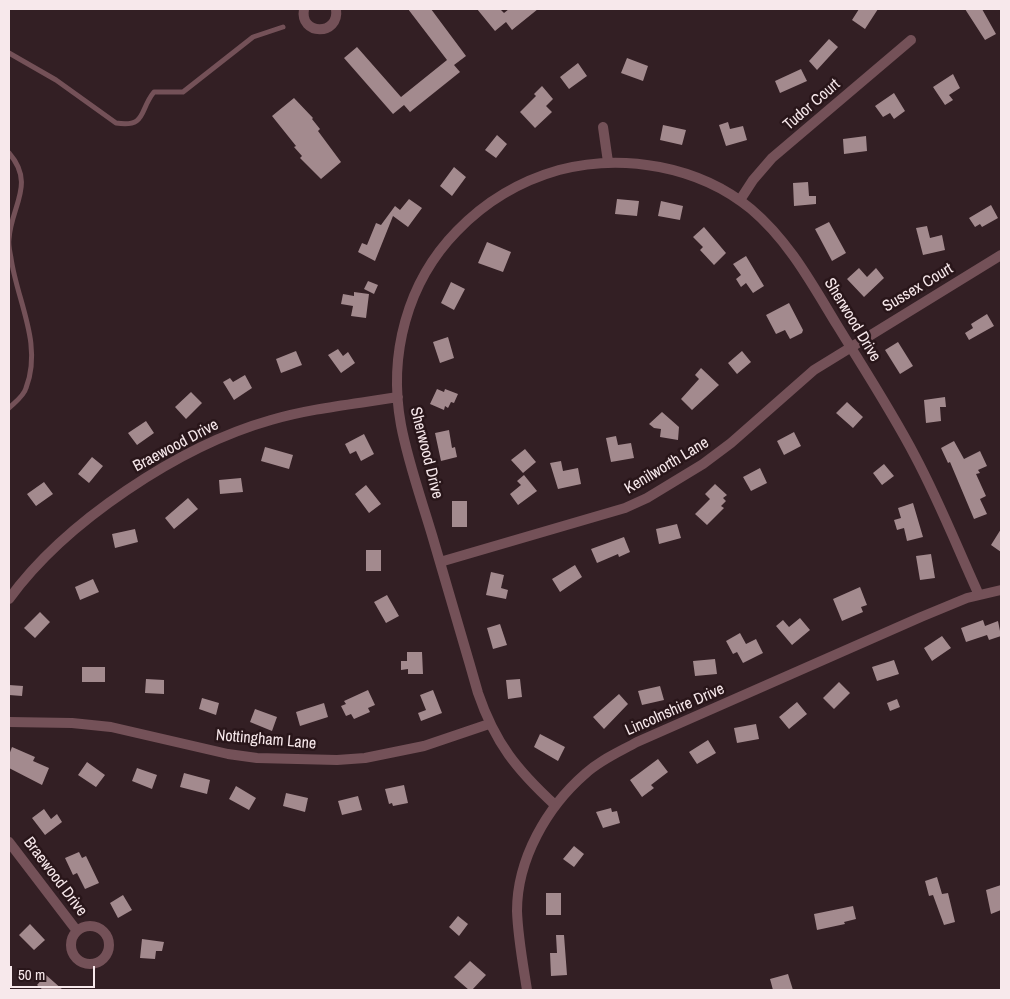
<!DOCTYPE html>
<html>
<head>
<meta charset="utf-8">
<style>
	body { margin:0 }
	#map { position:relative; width:1010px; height:999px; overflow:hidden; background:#331f24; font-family:"Archivo Narrow",sans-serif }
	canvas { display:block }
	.frame { position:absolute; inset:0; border:10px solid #f7e8eb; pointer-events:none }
	.scale { position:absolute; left:10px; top:966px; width:85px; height:22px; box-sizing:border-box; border:2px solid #f7e8eb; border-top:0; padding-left:6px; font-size:15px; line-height:18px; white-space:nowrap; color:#f7e8eb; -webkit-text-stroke:4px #29161a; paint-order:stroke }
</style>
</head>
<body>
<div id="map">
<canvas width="1010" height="999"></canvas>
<div class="frame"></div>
<div class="scale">50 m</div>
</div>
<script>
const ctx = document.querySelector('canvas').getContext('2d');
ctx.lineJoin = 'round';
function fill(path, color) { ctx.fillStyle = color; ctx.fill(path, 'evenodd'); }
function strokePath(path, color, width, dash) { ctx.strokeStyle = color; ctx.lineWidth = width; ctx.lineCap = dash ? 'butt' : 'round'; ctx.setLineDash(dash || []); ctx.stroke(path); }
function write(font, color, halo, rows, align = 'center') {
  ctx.font = font + ' "Archivo Narrow",sans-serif'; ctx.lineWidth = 5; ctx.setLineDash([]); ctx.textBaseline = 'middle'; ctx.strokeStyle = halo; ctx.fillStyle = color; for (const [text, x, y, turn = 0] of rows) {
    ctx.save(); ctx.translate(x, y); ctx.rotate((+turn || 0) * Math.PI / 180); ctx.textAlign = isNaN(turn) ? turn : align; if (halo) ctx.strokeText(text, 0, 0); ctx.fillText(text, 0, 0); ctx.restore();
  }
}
fill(new Path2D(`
	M408,9H431L466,56L454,65L460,72L410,112L404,105L393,114L344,58L357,47L401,97L447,60Z
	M477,9H500L504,13L509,9H538L512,30L506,22L495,31Z
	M859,9H878L865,29L852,20Z
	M965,9H982L996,34L985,40Z
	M829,39L838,47L817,70L809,61Z
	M627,58L648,66L643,81L621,73Z
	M578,63L587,76L569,89L560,77Z
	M801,69L807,81L780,93L775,81Z
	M953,74L960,88L949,95L953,100L945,105L933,87Z
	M542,86L553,99L546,106L552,112L535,128L520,112L536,96L534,94Z
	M894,93L905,111L894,119L890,113L883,117L875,106Z
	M294,98L313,118L312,119L320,129L318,131L341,162L321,179L300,158L302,156L294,147L296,146L272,116Z
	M728,122L730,129L743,126L747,140L726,146L719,125Z
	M663,125L686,130L682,145L660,140Z
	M497,135L507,144L496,158L485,150Z
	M866,136L867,151L844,154L843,139Z
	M454,167L466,177L452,196L440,186Z
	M808,182L809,196H816V204L794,206L793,183Z
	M409,199L422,208L408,227L393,216L375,261L358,252L362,243L367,245L376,223L381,225L395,206L400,210Z
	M617,199L639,201L637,216L615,214Z
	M661,201L683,206L680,220L658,216Z
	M991,205L998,218L982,227L980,224L975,227L969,218Z
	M829,222L846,253L832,261L815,229Z
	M927,226L930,238L942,235L945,250L923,255L916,228Z
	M704,227L726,253L714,265L700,250L703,247L693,237Z
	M487,242L511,252L503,272L478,263Z
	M746,256L764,286L753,293L746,283L741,287L736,279L741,275L733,264Z
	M859,268L867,277L876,268L884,278L864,297L847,279Z
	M368,281L378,285L374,294L364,289Z
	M451,282L465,289L454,310L441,303Z
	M354,292L369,294L366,318L351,316L353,306L341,304L343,294L354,296Z
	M789,303L803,330L802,333L790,339L785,330L776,334L766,315Z
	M987,314L994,326L969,340L965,333L973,328L971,324Z
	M448,337L454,358L440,363L433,342Z
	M898,342L913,366L900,374L885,350Z
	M338,349L343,356L348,352L355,363L341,373L328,355Z
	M296,351L302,365L281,373L276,359Z
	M742,351L751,362L737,374L728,363Z
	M701,368L719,385L692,410L681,399L699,379L695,375Z
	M245,375L252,388L234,400L223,382L230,378L233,382Z
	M437,389L444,392L445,389L458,394L454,403L451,402L448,408L445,406L444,410L430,404Z
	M191,392L202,403L186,419L175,407Z
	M945,397L946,407H940L941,421L926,423L924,400Z
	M847,402L863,417L853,428L836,413Z
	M662,412L679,427L678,440L660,437L661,429L654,428L649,424Z
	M146,421L154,433L137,445L128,433Z
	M449,430L452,448L455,447L457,457L441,461L435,433Z
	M794,432L801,446L784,455L777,441Z
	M364,434L374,454L361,461L356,451L350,454L345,444Z
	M616,436L618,445L631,443L634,458L611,462L606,438Z
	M954,441L964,459L980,451L987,466L978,470L980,473L976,474L986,496L980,499L987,514L974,519L950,462L948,463L941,448Z
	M265,447L293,455L289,469L261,461Z
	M525,449L536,462L523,473L511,460Z
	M92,457L103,466L89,483L78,474Z
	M561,461L563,471L578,468L581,484L558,489L550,463Z
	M884,464L894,476L882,485L873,473Z
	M760,468L767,483L751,491L743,477Z
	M524,475L537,491L518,505L510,494L521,485L517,481Z
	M241,478L243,492L220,494L219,480Z
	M44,482L53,494L36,506L27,494Z
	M715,484L727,495L723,498L726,501L721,506L724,508L707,525L695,514L710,499L705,494Z
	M366,485L381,504L369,513L355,494Z
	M188,498L198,509L174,529L165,518Z
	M452,501H467V527H452Z
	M913,503L923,537L907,541L904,528L897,530L894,520L901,518L898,508Z
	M677,524L681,538L659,544L656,529Z
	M135,529L138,542L115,548L112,534Z
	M1001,529V552L991,545Z
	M624,537L630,552L619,557L618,554L597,563L591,549Z
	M366,550H381V571H366Z
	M931,554L935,578L920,580L916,556Z
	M575,565L582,577L560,592L552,579Z
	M491,572L504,575L501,588L508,590L506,599L486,595Z
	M93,579L99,592L80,600L75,587Z
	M860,587L867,605L861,607L863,612L842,621L833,599Z
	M387,595L399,616L386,623L374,602Z
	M40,612L50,622L35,638L24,628Z
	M800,618L810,630L792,645L776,626L783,620L789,627Z
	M983,620L985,626L998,621L1001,636L989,640L987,635L966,642L961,628Z
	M500,624L507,645L493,649L487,628Z
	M740,633L746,644L756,639L763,653L743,663L737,652L733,654L726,641Z
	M942,636L951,648L932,661L924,648Z
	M407,652H422L423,674H408V669L401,670V661H407Z
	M715,659L717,674L695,676L693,661Z
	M894,660L899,674L877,681L872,667Z
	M82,667H105V682H82Z
	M146,679L164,680V694L145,693Z
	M520,679L522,697L508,699L506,680Z
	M839,682L850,693L834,709L823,698Z
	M9,685L23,686L22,696L9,695Z
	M660,686L664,700L642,705L638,691Z
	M368,690L375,705L368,708L370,712L354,719L351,714L346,716L341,706L346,704L344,701Z
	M433,690L442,713L421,721L418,713L426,710L420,695Z
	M619,694L628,704L604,729L593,717Z
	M202,698L219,703L216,715L199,709Z
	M897,699L900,707L890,711L887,703Z
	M797,702L807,714L789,729L779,717Z
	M324,703L328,717L300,726L296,712Z
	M255,709L277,717L272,731L250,722Z
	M756,724L759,739L737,743L734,728Z
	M540,734L565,747L558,761L534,747Z
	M708,740L716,753L697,764L689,752Z
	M12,747L35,757L33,761L49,768L42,785L9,768V755Z
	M658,759L668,772L651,785L654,788L642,797L630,780Z
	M87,762L105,775L96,787L78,775Z
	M137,768L157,775L152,789L132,781Z
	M184,773L210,780L207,794L180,787Z
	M404,785L408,803L393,806L392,803L389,804L385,789Z
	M236,786L256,798L249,810L229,799Z
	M286,793L308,798L305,812L283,806Z
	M358,796L362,810L342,815L338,801Z
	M611,808L612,812L617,811L620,823L603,828L596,812Z
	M44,809L51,819L57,814L62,822L45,835L32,818Z
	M574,846L584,854L574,867L563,859Z
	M79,852L82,858L86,856L99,883L85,889L77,873L73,875L65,858Z
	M937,877L942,894L948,893L955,922L944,925L933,895L929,896L925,881Z
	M1001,885V910L991,914L986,890Z
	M546,893H561V915H546Z
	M123,895L132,910L118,918L110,903Z
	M853,906L856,919L844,922L845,924L817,930L814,914Z
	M458,916L468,924L459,936L449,927Z
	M30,924L45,940L34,950L19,935Z
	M556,935H564L567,975L551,976L550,953H557Z
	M142,939L164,942L162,951H156L155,959L140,958Z
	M470,961L486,975L472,990H469L454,977Z
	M788,974L793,990H773L770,979Z
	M46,975L63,990H43L37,985Z`), '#a38a8e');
strokePath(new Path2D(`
	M9,53L56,80L116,123C147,128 139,110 154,92H183L253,37L283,27
	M9,153C36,184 11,206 9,239C8,245 10,252 11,258C17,301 43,344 26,388C24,396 15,402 9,408`), '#745158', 5);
strokePath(new Path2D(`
	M304,9C299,36 340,36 336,9
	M603,127L608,162
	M740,200L753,180L772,158L911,40
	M440,562L625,508L647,498L703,464L731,443L814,370L1001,255
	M9,599C65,522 179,446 271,420C312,408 356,404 398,397
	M9,722L72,723L111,727L228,754L257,758L337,760L365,758L424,746L489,724
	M555,805C517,770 495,743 478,693C463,640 447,587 432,535C421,498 408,462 401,425C388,355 407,282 457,231C485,202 520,181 559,170C623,153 699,166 751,209C789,241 812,284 837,325C864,369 892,412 915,456C939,501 958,549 979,595
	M9,842L77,931
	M71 945a19 19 0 1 1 38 0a19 19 0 1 1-38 0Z
	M527,990C523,964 518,938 517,911C517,859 547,807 585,774C600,760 619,752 637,742L921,617L967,598L1001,590`), '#745158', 10);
write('16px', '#f7e8eb', '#29161a', [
	["Tudor Court",812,105,-41],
	["Sussex Court",918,288,-31],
	["Sherwood Drive",852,320,59],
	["Braewood Drive",176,446,-28],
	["Sherwood Drive",426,453,76],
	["Kenilworth Lane",667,466,-31],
	["Lincolnshire Drive",675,710,-24],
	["Nottingham Lane",266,740,5],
	["Braewood Drive",55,877,53]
]);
</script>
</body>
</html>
